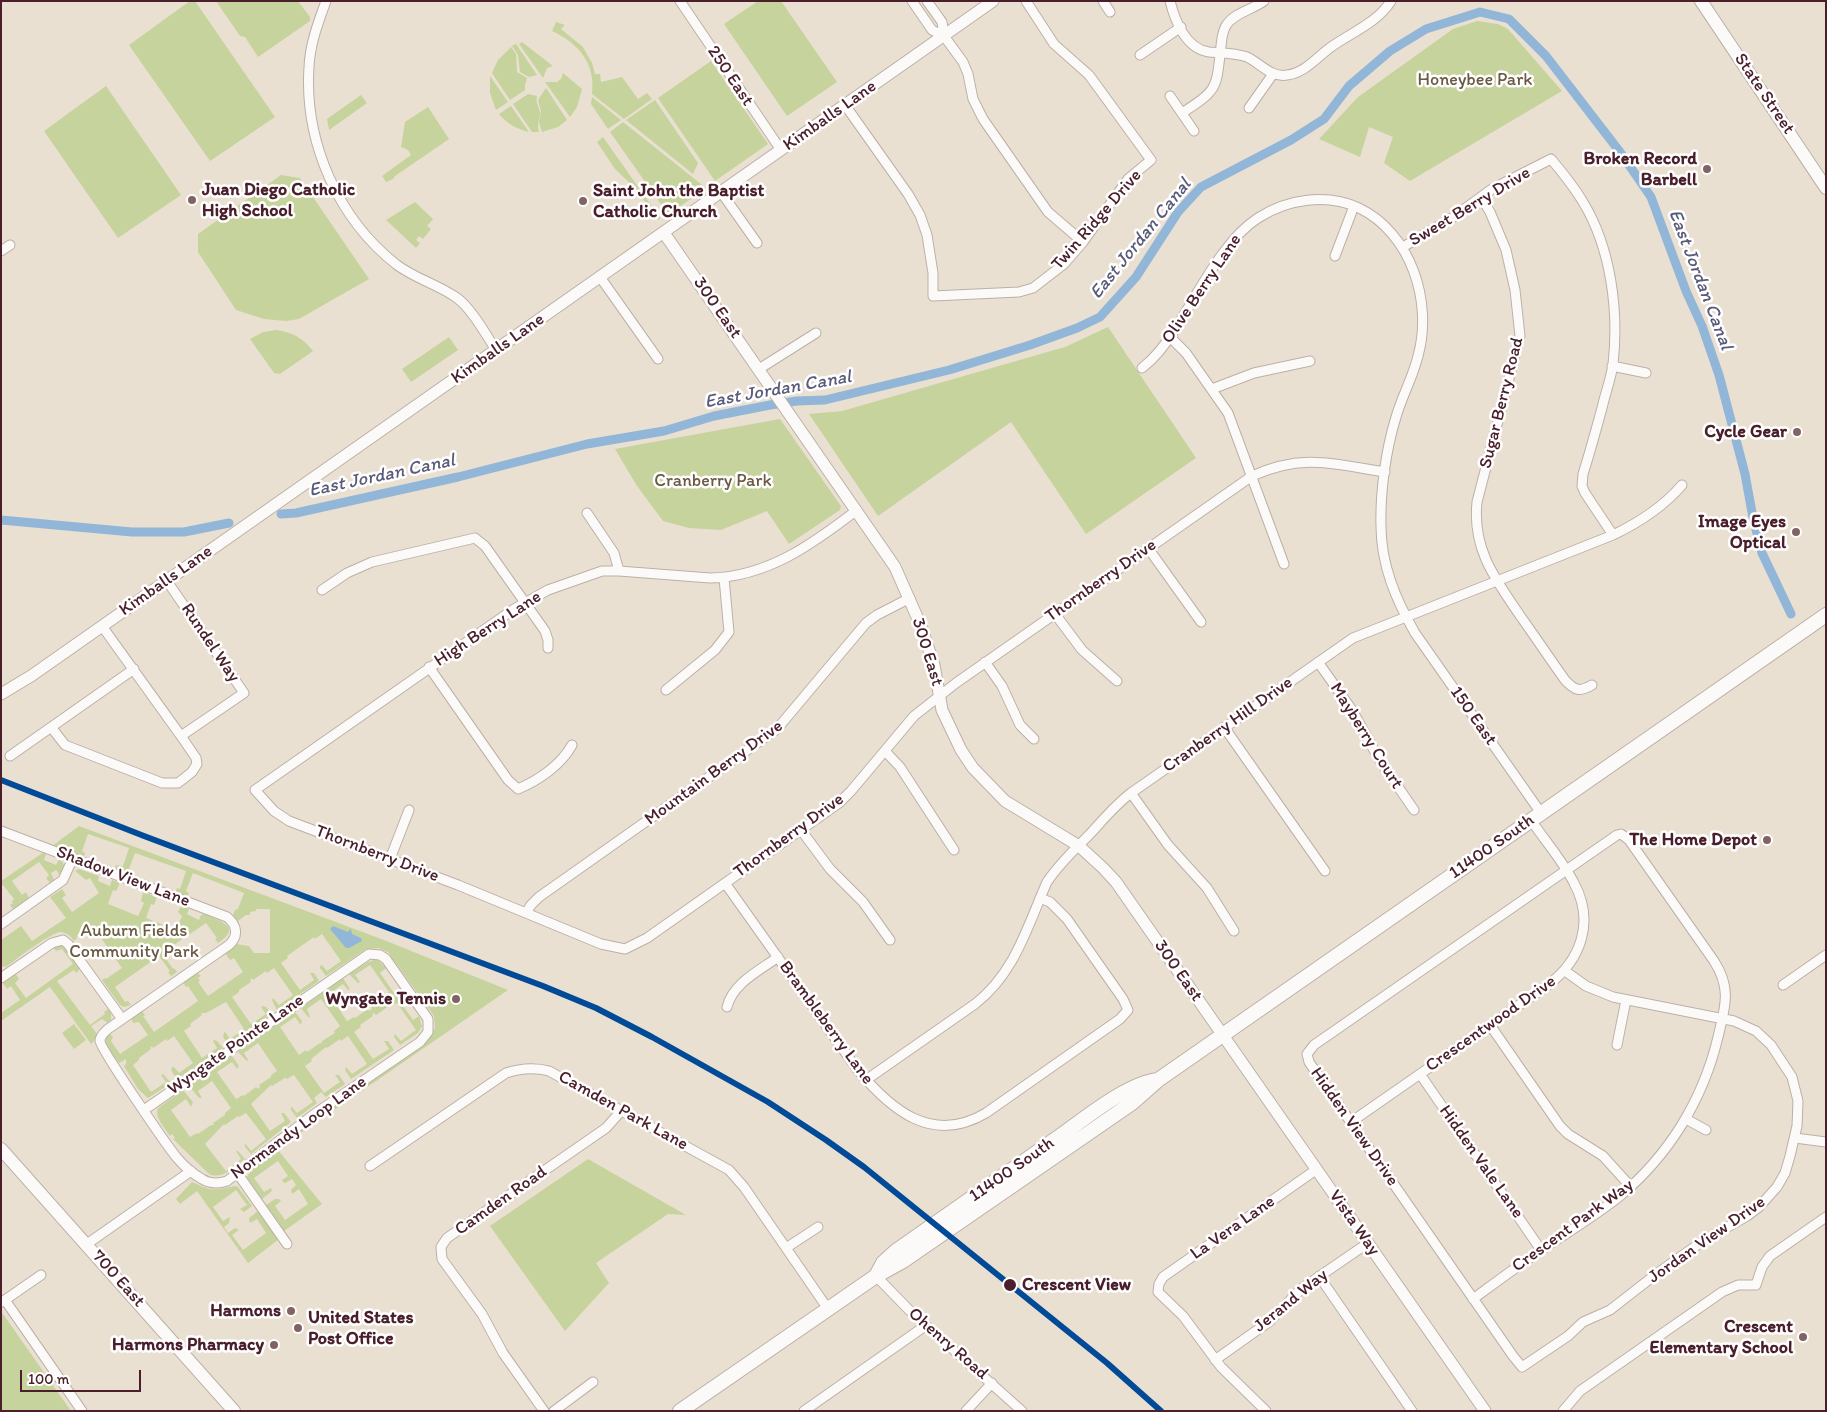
<!DOCTYPE html>
<html>
<head>
<meta charset="utf-8">
<style>
	body { margin:0 }
	#map { position:relative; width:1827px; height:1412px; overflow:hidden; background:#eae0d2; font-family:Itim,sans-serif }
	canvas { display:block }
	.frame { position:absolute; inset:0; border:2px solid #4a1f2b; pointer-events:none }
	.scale { position:absolute; left:20px; top:1370px; width:121px; height:22px; box-sizing:border-box; border:2px solid #4a1f2b; border-top:0; padding-left:6px; font-size:15px; line-height:18px; white-space:nowrap; color:#4a1f2b; -webkit-text-stroke:4px #fff; paint-order:stroke }
</style>
</head>
<body>
<div id="map">
<canvas width="1827" height="1412"></canvas>
<div class="frame"></div>
<div class="scale">100 m</div>
</div>
<script>
const ctx = document.querySelector('canvas').getContext('2d');
ctx.lineJoin = 'round';
function fill(path, color) { ctx.fillStyle = color; ctx.fill(path, 'evenodd'); }
function strokePath(path, color, width, dash) { ctx.strokeStyle = color; ctx.lineWidth = width; ctx.lineCap = dash ? 'butt' : 'round'; ctx.setLineDash(dash || []); ctx.stroke(path); }
function write(font, color, halo, rows, align = 'center') {
  ctx.font = font + ' Itim,sans-serif'; ctx.lineWidth = 5; ctx.setLineDash([]); ctx.textBaseline = 'middle'; ctx.strokeStyle = halo; ctx.fillStyle = color; for (const [text, x, y, turn = 0] of rows) {
    ctx.save(); ctx.translate(x, y); ctx.rotate((+turn || 0) * Math.PI / 180); ctx.textAlign = isNaN(turn) ? turn : align; if (halo) ctx.strokeText(text, 0, 0); ctx.fillText(text, 0, 0); ctx.restore();
  }
}
fill(new Path2D(`
	M190,1H195L275,117L210,161L129,45Z
	M216,1H298L310,17V21L258,57L245,37L240,36Z
	M758,1H781L837,82L787,116L724,24Z
	M1477,21L1498,24L1508,29L1562,91L1410,181L1384,163L1393,137L1369,127L1360,157L1319,139L1358,97L1453,29Z
	M556,22L565,25L561,29L583,47L592,63L595,74H600L601,82L622,77L638,99L647,93L652,99L624,119L592,94C596,63 578,43 552,31Z
	M522,42L553,66L547,68L543,78L519,44Z
	M516,44L537,75L529,77L520,72L518,55L512,46Z
	M511,47L516,54L517,72L527,78L525,85V90L510,100L492,73L498,60Z
	M711,61L768,144L715,181L658,98Z
	M563,73L582,89L577,107L570,117L545,82H557L561,79Z
	M490,76L508,102L496,110L490,93Z
	M106,86L181,195L118,238L44,131Z
	M546,88L567,120L558,127L542,132L539,122L541,111L538,100Z
	M528,94L537,96C535,103 540,107 540,114C539,121 537,124 539,132H532L513,104Z
	M361,95L367,103L329,130L327,119Z
	M592,97L621,120L608,129L591,104Z
	M655,100L698,163L693,174L626,120Z
	M511,106L529,132C517,129 507,124 499,114Z
	M428,107L449,139L395,176L393,179L386,182L382,176L411,155L408,150L401,147L405,122Z
	M623,122L706,188L672,212L667,213L610,132Z
	M603,137L660,218V219L658,220L636,189L615,169L597,142Z
	M281,175L300,178L369,279L299,319L286,321L264,319L236,310L198,252V234Z
	M415,202L433,219L427,226L431,229L423,239L419,236L416,240L420,243L416,248L386,220Z
	M1108,327L1196,458L1086,534L1011,422L878,516L809,414L842,411L1065,347Z
	M277,330C294,333 303,338 313,351L280,374L274,373L250,339L263,332Z
	M449,337L458,350L411,382L402,369Z
	M780,419L841,506L840,510L789,544L767,511L721,530L689,528L663,521L637,486L615,449Z
	M79,826L384,940L508,990L279,1148L316,1119L427,1042L435,1028L434,1016L388,952L378,948L366,949L326,976L320,968V966L322,965L327,971L341,961L322,934L315,939L314,937L287,956L288,958L281,963L300,990L314,980L310,973H314L319,981L277,1010L272,1000L273,998L279,1005L293,995L274,968L267,973L266,971L253,980L252,978L250,980L251,982L239,990V992L232,997L251,1024L266,1014L261,1007L263,1006L266,1007L271,1014L228,1044L223,1037L224,1033L225,1032L230,1039L244,1029L226,1002L206,1013H201L202,1015L190,1024L191,1026L184,1031L202,1058L217,1048L213,1041L214,1040L217,1041L223,1048L177,1079L171,1070L173,1066L179,1073L193,1063L174,1036L167,1041L166,1039L153,1048L152,1046L150,1048L151,1049L139,1058V1060L133,1065L151,1092L166,1082L161,1075L163,1074L171,1083L148,1098L138,1089L124,1066L126,1064V1059L119,1063L106,1045L105,1038L107,1035H111L113,1037L111,1041L120,1054L148,1035L139,1022L133,1023L131,1018L142,1011L145,1015L143,1016L154,1032L198,1001L188,986L186,987L183,982L197,972L201,976L198,978L200,981L198,982L208,996L243,972L234,958L230,960L225,953L236,944L249,946L254,953H270V909H256V911L250,912V915H246L238,921L233,915L235,910L238,909L244,893L193,873L186,891L189,893L187,897L175,893L177,888L180,889L186,871L135,853L129,869L131,870L129,875L115,869L116,865L123,866L129,848L88,834L82,851L85,853L84,857L52,846Z
	M44,852L46,854L44,860L56,865L59,859L62,861L65,867L62,873L59,874L56,870L51,873L54,880L50,883L46,878L49,875L39,862L12,881L22,895L26,892L29,898L13,909L10,905L13,903L12,901L14,899L3,885L1,886V881Z
	M79,869L99,876L98,881L110,886L112,880L120,883L116,891L113,890L108,904L138,916L144,903L141,901L143,892L157,897L154,905L151,904L146,918L176,930L182,916L178,912L181,906L189,909L187,914L199,920L201,915L205,914C220,922 243,926 218,943L215,939L217,938L206,923L162,953L173,969L174,968L177,972L171,976L168,972L170,971L159,956L115,987L125,1002L128,1001L131,1005L124,1007L120,1005L102,980L105,978L106,979L122,968L92,925L77,935V938L74,941C71,936 67,933 61,932C51,932 15,960 6,967L1,966V940L21,926L32,941L66,918L50,897L62,889L66,895L62,898L72,912L99,893L90,878L86,880L75,871Z
	M61,945H64L81,968L76,973L74,970L57,981L90,1025L105,1014L104,1012L108,1009L111,1013V1020L108,1023L102,1019L91,1026L97,1034L94,1041L91,1044L50,987L1,1021V1013L20,1000L11,986L7,989L2,982L15,973L19,979L15,983L26,998L73,964L62,949L56,951L53,947Z
	M377,959L386,968L380,973L413,1020L419,1016L422,1026L418,1033L400,1045L394,1037L395,1034L401,1041L416,1030L397,1003L390,1007L389,1006L376,1015L374,1013L372,1014L373,1016L360,1025L361,1027L354,1032L373,1059L389,1049L384,1041H388L394,1050L351,1079L345,1070L346,1067L352,1074L367,1064L348,1036L341,1041L340,1039L327,1048L326,1047L311,1059L312,1061L305,1066L324,1093L340,1082L335,1075H339L345,1084L326,1097L321,1092L314,1098L317,1103L297,1118L291,1110V1106L297,1113L313,1102L294,1075L287,1079L285,1078L272,1086L271,1085L251,1104L270,1131L285,1121L281,1113H284L291,1122L251,1154L245,1147V1143L251,1151L266,1139L246,1113L239,1117L238,1116L225,1125L224,1124L205,1144L226,1171L241,1159L236,1151H238L245,1159C234,1167 223,1180 209,1174L173,1139L175,1138L172,1134L170,1136C165,1128 154,1117 158,1108L183,1090L193,1102L191,1107L186,1099L171,1110L190,1137L197,1133L198,1134L211,1125H214L213,1123L225,1115V1113L231,1108L212,1081L198,1091L202,1098H199L189,1086L232,1056L239,1066L237,1069L232,1062L217,1072L236,1099L243,1095L244,1096L256,1087L258,1089L260,1087L259,1085L271,1077V1075L277,1071L258,1043L244,1053L248,1060L247,1061L238,1052L295,1012L302,1021L301,1024H300L295,1017L280,1027L299,1055L306,1050L307,1052L320,1043L321,1044L322,1041L335,1033L334,1031L340,1026L321,999L307,1009L310,1017H308L301,1008L343,978L350,989L348,990L343,984L329,994L347,1021L354,1017L355,1018L368,1009L369,1011L372,1009L371,1007L383,999L382,997L389,992L370,965L355,975L360,982L358,983L349,974L368,962Z
	M74,1024L86,1040L74,1049L62,1033Z
	M278,1150L322,1204L284,1231L266,1205L275,1199H279L281,1201L275,1206L285,1220L308,1204L299,1189L292,1194L291,1190L296,1185L292,1179L285,1183L283,1182L282,1180L288,1176L278,1161L254,1178L264,1192L271,1188L272,1191L262,1199L247,1177L252,1168Z
	M588,1159L686,1215L668,1214L596,1263L609,1283L565,1331L490,1226Z
	M192,1182C213,1192 214,1190 235,1186L238,1187L252,1206L244,1212L240,1209L247,1205L236,1190L213,1207L223,1221L230,1217V1218L229,1223L224,1227L228,1233L235,1228L239,1230L232,1235L243,1250L266,1233L257,1219L250,1223L249,1218L258,1211L279,1239L248,1263L197,1191L180,1204L176,1199Z
	M3,1314L71,1411H1V1315Z`), '#c6d39c');
fill(new Path2D(`
	M333,926L348,932L350,929L351,930L352,934L361,938L362,941L349,948H346L330,929Z`), '#92b6d8');
strokePath(new Path2D(`
	M281,514L296,513L458,477L587,444L664,431L714,416L770,405L797,401L825,400L949,370L1030,345L1077,328L1100,317L1136,277L1178,212L1201,187L1291,140L1324,119L1349,86L1390,51L1426,29L1480,12L1509,19L1546,56L1620,152L1651,197L1686,291L1702,326L1719,375L1745,474L1753,518L1762,553L1791,614
	M1,520L132,532H184L229,523`), '#92b6d8', 9);
const minor = new Path2D(`
	M326,1C318,23 310,44 309,67C304,142 338,219 397,265C416,279 439,285 457,298C472,309 486,335 496,350
	M680,1L781,150
	M912,1L932,30L944,36
	M927,1L942,22L944,36L963,62L968,74L973,99L983,119L1048,212L1083,242
	M1103,1L1110,12
	M1170,1C1175,21 1186,49 1209,52C1221,53 1235,53 1247,57C1260,63 1271,78 1287,75C1305,73 1317,57 1331,47C1352,32 1377,23 1391,1
	M1140,55L1181,27
	M1170,96L1194,131
	M845,105L908,194L920,215L927,235L933,273V296L1019,292L1033,288L1064,264L1083,242L1128,179L1151,160L1089,75L1054,44L1026,1
	M1249,108L1273,74
	M1182,113C1219,89 1216,89 1221,46C1222,38 1222,31 1227,24C1236,12 1252,10 1264,1
	M721,192L757,243
	M1481,197L1490,212L1506,250L1515,290L1520,336L1477,502C1472,550 1496,580 1521,617C1536,638 1550,659 1565,680C1575,691 1580,692 1592,685
	M1403,247L1455,216L1492,189L1551,159C1563,173 1574,187 1583,202C1611,248 1619,311 1613,364C1611,379 1605,394 1602,408C1596,430 1590,452 1583,474L1582,486L1585,493L1613,535
	M1,251L10,245
	M1335,256L1354,206
	M600,277L658,359
	M1170,337L1186,353L1228,413L1284,564
	M1612,366L1646,373
	M1142,368C1155,358 1163,347 1172,334C1196,298 1222,241 1258,218C1287,199 1327,193 1359,208C1411,233 1433,302 1418,356C1413,377 1402,396 1396,417C1386,449 1380,492 1381,526C1381,565 1396,600 1415,633L1541,813
	M759,369L816,333
	M1212,389L1254,373L1310,361
	M857,510C814,543 768,577 710,578L619,571H602L548,590L514,609L255,790L274,811L289,821L458,885L601,944L625,949L647,938L839,803L851,791L914,716L956,683L1252,476C1303,453 1333,464 1385,472
	M587,513L614,553L619,571
	M1148,548L1201,622
	M167,581L244,693L181,736
	M322,590L347,573L372,562L475,538L485,546L545,631L548,640V648
	M1055,614L1082,650L1117,681
	M985,662L1002,686L1020,725L1034,739
	M1318,662L1352,710L1379,759L1414,810
	M429,667L508,780L518,789C539,780 561,765 572,745
	M666,690L715,650L729,632L724,578
	M51,727L65,745L162,783H178L192,772L197,764L196,758L181,736L102,626
	M1224,727L1325,871
	M885,751L900,767L954,850
	M10,756L134,669
	M1131,793L1168,845L1207,888L1234,931
	M801,830L830,869L863,902L890,940
	M1,831L227,917C237,925 239,936 229,945L108,1029C105,1032 100,1035 100,1041C100,1048 169,1149 178,1159C185,1167 193,1174 202,1179C210,1184 218,1184 227,1181L313,1115L420,1042L428,1032V1019L386,959L380,955L369,954L144,1110
	M390,859L409,810
	M725,883L857,1069C891,1110 932,1145 986,1113L1120,1019L1128,1010L1123,999L1067,919L1050,902L1040,898
	M526,913L531,905L539,897L777,729L866,623L877,615L910,598
	M1,924L63,880L73,858
	M1,978L52,943L63,940L68,944L122,1019
	M1783,985L1826,955
	M727,1007C733,983 759,971 778,957
	M1490,1025L1560,1126L1568,1134L1603,1156L1631,1187
	M1617,1045L1626,1000
	M1420,1074L1541,1250
	M866,1080L975,1004C1015,973 1027,927 1047,882C1059,864 1074,850 1089,835C1103,820 1115,805 1131,793L1353,638L1613,535C1638,523 1664,506 1682,485
	M1686,1119L1706,1130
	M1351,1122L1548,985C1581,960 1595,922 1574,883C1563,861 1545,841 1531,820
	M1795,1138L1826,1142
	M370,1166L506,1073C521,1068 534,1067 549,1071L729,1170L744,1187L828,1309
	M238,1174L287,1244
	M87,1244L191,1171
	M786,1248L818,1227
	M876,1276L910,1311L1022,1411
	M1319,1276L1412,1411
	M1473,1299C1496,1282 1518,1266 1541,1250C1568,1232 1595,1216 1620,1196C1669,1155 1703,1100 1718,1037C1725,1007 1732,989 1714,961L1629,840L1621,834L1617,835L1314,1045L1307,1054L1309,1062L1513,1356L1522,1367L1568,1336L1583,1322L1610,1310L1655,1275L1703,1241L1747,1216L1759,1207L1777,1187L1785,1173L1790,1156L1797,1126L1798,1101L1792,1077L1771,1045L1756,1031L1734,1021L1613,997L1586,986L1565,971
	M5,1300L82,1411
	M2,1302L41,1275
	M1215,1360L1270,1321L1301,1289L1368,1243
	M544,1411L503,1353L482,1314L442,1259L441,1247L447,1238L606,1128L622,1110
	M554,1411L593,1382
	M804,1411L925,1326
	M966,1411L992,1383
	M1266,1411L1221,1367L1183,1316L1158,1292L1159,1284L1163,1277L1317,1169
	M1563,1411L1580,1391L1722,1292L1738,1285H1756L1762,1267L1770,1256L1826,1217`);
const tertiary = new Path2D(`
	M664,233L895,567L921,626L934,665L942,710L961,750L973,768L1005,801L1079,846L1103,868L1116,882L1485,1411
	M1,694L31,676L993,1`);
const secondary = new Path2D(`
	M1701,1L1826,188
	M1,1149L234,1411`);
const primary = new Path2D(`
	M876,1276L883,1263L896,1251C948,1214 1001,1178 1053,1141C1081,1122 1125,1084 1158,1080
	M680,1411L876,1276L903,1261L1132,1103L1158,1080L1826,615`);
strokePath(minor, '#bbb0a8', 11);
strokePath(tertiary, '#bbb0a8', 13);
strokePath(secondary, '#bbb0a8', 14);
strokePath(primary, '#bbb0a8', 16);
strokePath(minor, '#fcfaf8', 9);
strokePath(tertiary, '#fcfaf8', 11);
strokePath(secondary, '#fcfaf8', 12);
strokePath(primary, '#fcfaf8', 14);
strokePath(new Path2D(`
	M1,780L144,836L543,986L596,1008L652,1037L768,1102L826,1140L864,1167L1107,1363L1161,1411`), '#004a97', 6);
for (const [x, y, r, color] of [
	[1707,169,5,"#826365"],
	[192,200,5,"#826365"],
	[583,201,5,"#826365"],
	[1797,432,5,"#826365"],
	[1796,532,5,"#826365"],
	[1767,840,5,"#826365"],
	[456,999,5,"#826365"],
	[1010,1285,7,"#4a1f2b"],
	[291,1311,5,"#826365"],
	[298,1328,5,"#826365"],
	[1803,1337,5,"#826365"],
	[274,1345,5,"#826365"]
]) { const dot = new Path2D(); dot.arc(x, y, r, 0, 2 * Math.PI); ctx.fillStyle = color; ctx.fill(dot); strokePath(dot, '#fff', 2); }
write('18px', '#4a1f2b', '#fff', [
	["250 East",730,76,56],
	["State Street",1764,94,56],
	["Kimballs Lane",830,116,-35],
	["Sweet Berry Drive",1470,207,-31],
	["Twin Ridge Drive",1097,220,-49],
	["Olive Berry Lane",1202,289,-56],
	["300 East",717,308,55],
	["Kimballs Lane",498,349,-35],
	["Sugar Berry Road",1502,403,-76],
	["Kimballs Lane",166,581,-35],
	["Thornberry Drive",1101,581,-35],
	["High Berry Lane",488,629,-33],
	["Rundel Way",210,643,56],
	["300 East",927,652,73],
	["150 East",1473,716,55],
	["Cranberry Hill Drive",1228,725,-35],
	["Mayberry Court",1366,736,58],
	["Mountain Berry Drive",714,773,-36],
	["Thornberry Drive",789,836,-36],
	["11400 South",1492,847,-35],
	["Thornberry Drive",377,854,21],
	["Shadow View Lane",123,877,21],
	["300 East",1178,971,55],
	["Brambleberry Lane",826,1023,54],
	["Crescentwood Drive",1491,1024,-35],
	["Wyngate Pointe Lane",236,1045,-35],
	["Camden Park Lane",623,1111,29],
	["Hidden View Drive",1354,1127,55],
	["Normandy Loop Lane",299,1128,-36],
	["Hidden Vale Lane",1481,1162,55],
	["11400 South",1012,1170,-35],
	["Camden Road",501,1201,-35],
	["Vista Way",1354,1223,55],
	["Crescent Park Way",1573,1226,-36],
	["La Vera Lane",1233,1228,-35],
	["Jordan View Drive",1707,1240,-35],
	["700 East",118,1279,48],
	["Jerand Way",1291,1301,-39],
	["Ohenry Road",948,1344,41]
]);
write('18px', '#6b5a43', '#fff', [
	["Honeybee Park",1475,80],
	["Cranberry Park",713,481],
	["Auburn Fields",134,931],
	["Community Park",134,952]
]);
write('bold 18px', '#4a1f2b', '#fff', [
	["Broken Record",1697,159],
	["Barbell",1697,180],
	["Juan Diego Catholic",202,190,"left"],
	["High School",202,211,"left"],
	["Saint John the Baptist",593,191,"left"],
	["Catholic Church",593,212,"left"],
	["Cycle Gear",1787,432],
	["Image Eyes",1786,522],
	["Optical",1786,543],
	["The Home Depot",1757,840],
	["Wyngate Tennis",446,999],
	["Harmons",281,1311],
	["United States",308,1318,"left"],
	["Post Office",308,1339,"left"],
	["Crescent",1793,1327],
	["Elementary School",1793,1348],
	["Harmons Pharmacy",264,1345]
], 'right');
write('bold 18px', '#4a1f2b', '#fff', [
	["Crescent View",1022,1285]
], 'left');
write('italic 19px', '#595b7a', '#fff', [
	["East Jordan Canal",1141,239,-51],
	["East Jordan Canal",1700,280,69],
	["East Jordan Canal",778,390,-10],
	["East Jordan Canal",382,476,-12]
]);
</script>
</body>
</html>
